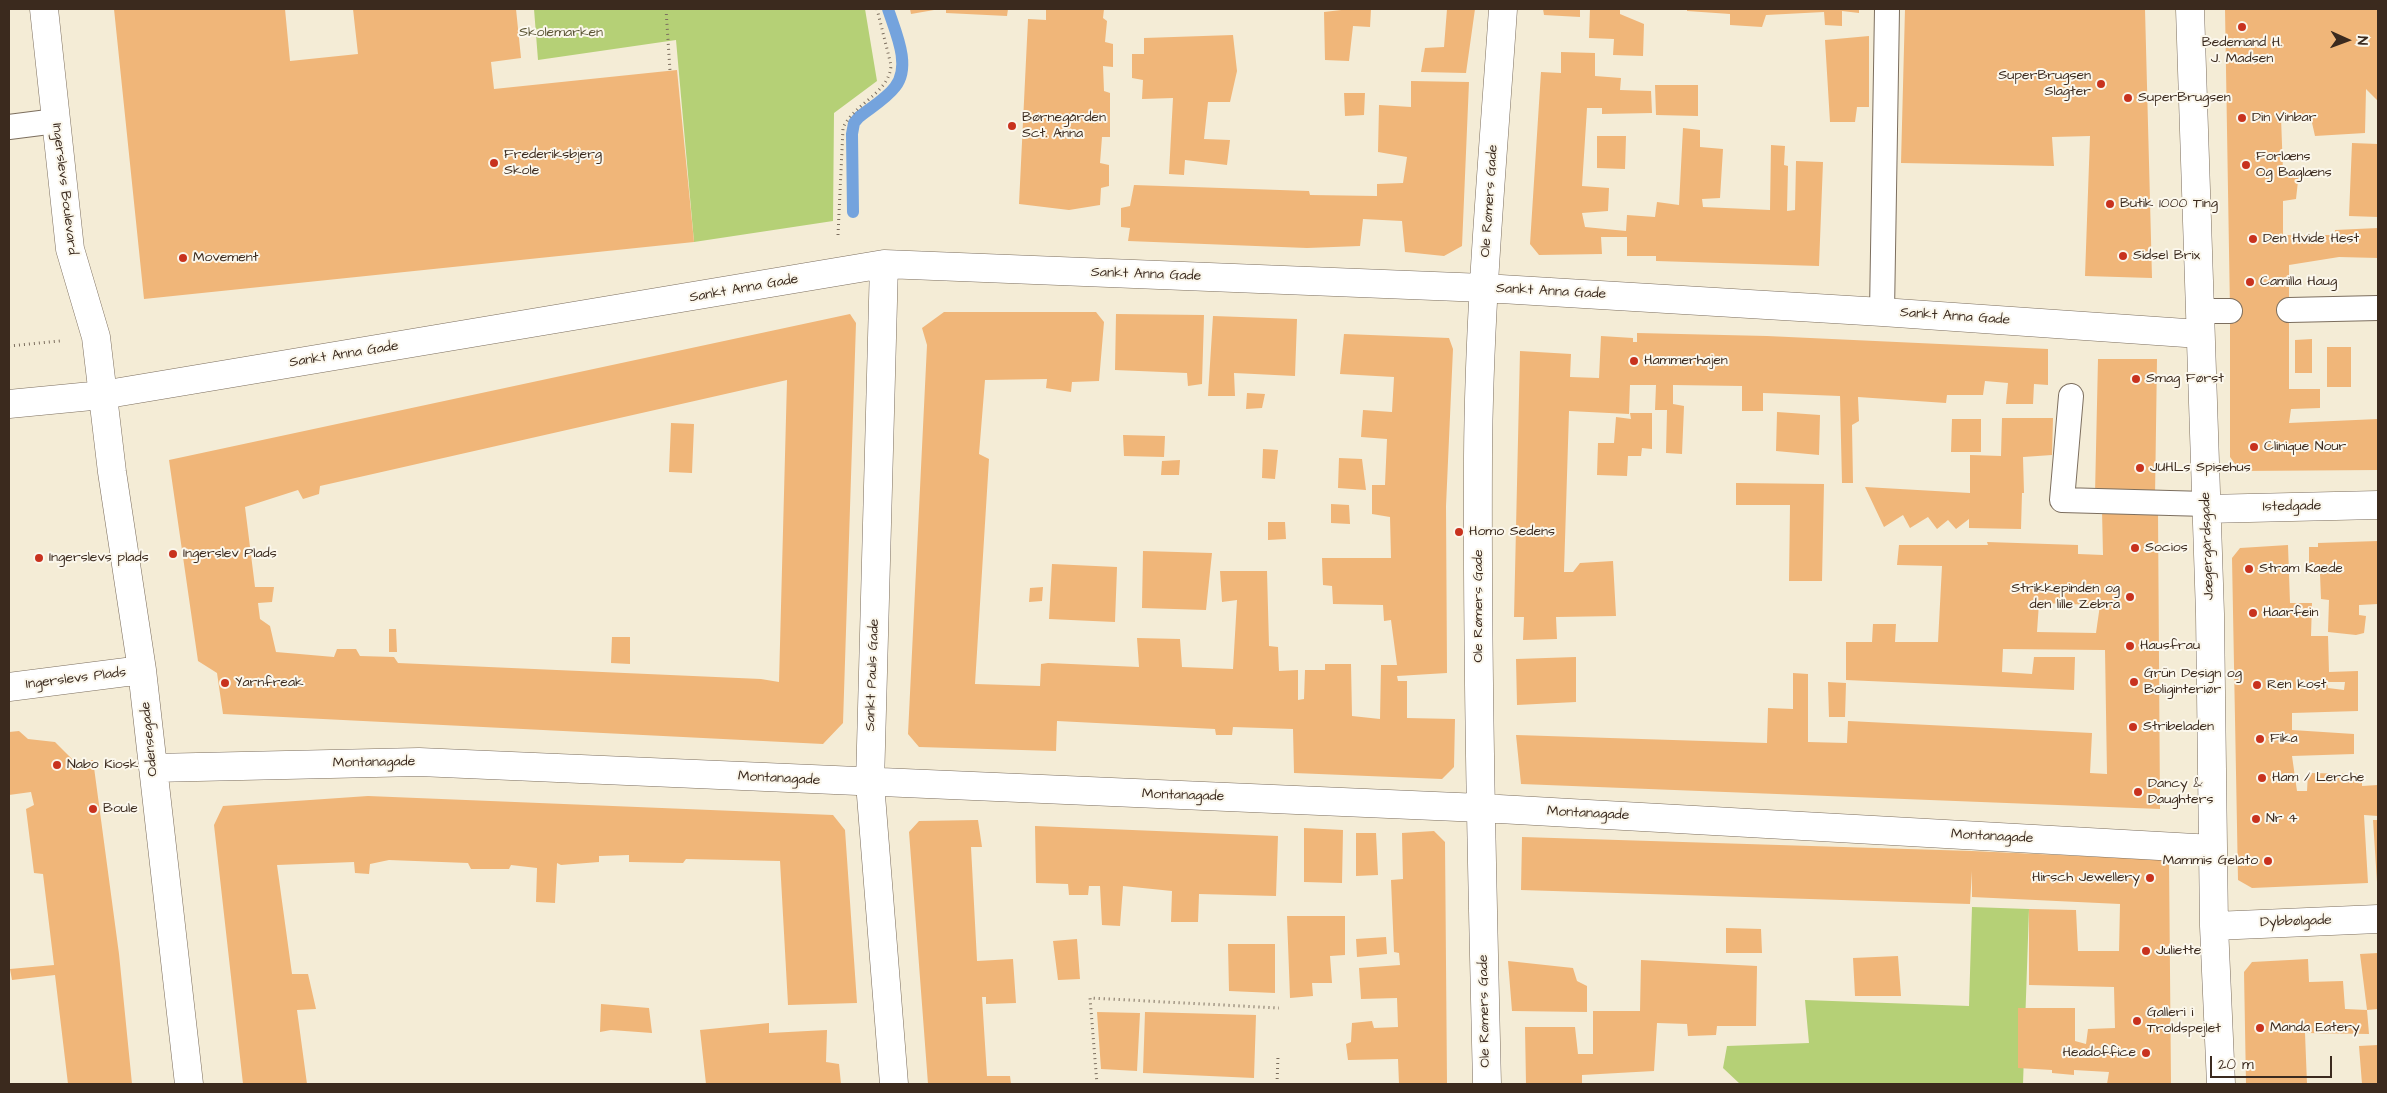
<!DOCTYPE html>
<html>
<head>
<meta charset="utf-8">
<style>
	body { margin:0 }
	#map { position:relative; width:2387px; height:1093px; overflow:hidden; background:#f4ecd6; font-family:"Architects Daughter",sans-serif }
	canvas { display:block }
	.frame { position:absolute; inset:0; border:10px solid #3b2a1e; pointer-events:none }
	.north { position:absolute; left:2322px; top:15px; width:50px; height:50px; -webkit-text-stroke:4px #fbf7ec; paint-order:stroke; rotate:92deg; font-size:14px; font-weight:700; line-height:20px; text-align:center; color:#3b2a1e }
	.north::after { content:''; display:block; margin:auto; width:18px; height:22px; background:#3b2a1e; clip-path:polygon(50% 0,100% 100%,50% 72%,0 100%) }
	.scale { position:absolute; left:2210px; top:1056px; width:122px; height:22px; box-sizing:border-box; border:2px solid #3b2a1e; border-top:0; padding-left:6px; font-size:15px; line-height:18px; white-space:nowrap; color:#3b2a1e; -webkit-text-stroke:4px #fbf7ec; paint-order:stroke }
</style>
</head>
<body>
<div id="map">
<canvas width="2387" height="1093"></canvas>
<div class="frame"></div>
<div class="north">N</div>
<div class="scale">20 m</div>
</div>
<script>
const ctx = document.querySelector('canvas').getContext('2d');
ctx.lineJoin = 'round';
function fill(path, color) { ctx.fillStyle = color; ctx.fill(path, 'evenodd'); }
function strokePath(path, color, width, dash) { ctx.strokeStyle = color; ctx.lineWidth = width; ctx.lineCap = dash ? 'butt' : 'round'; ctx.setLineDash(dash || []); ctx.stroke(path); }
function write(font, color, halo, rows, align = 'center') {
  ctx.font = font + ' "Architects Daughter",sans-serif'; ctx.lineWidth = 4; ctx.setLineDash([]); ctx.textBaseline = 'middle'; ctx.strokeStyle = halo; ctx.fillStyle = color; for (const [text, x, y, turn = 0] of rows) {
    ctx.save(); ctx.translate(x, y); ctx.rotate((+turn || 0) * Math.PI / 180); ctx.textAlign = isNaN(turn) ? turn : align; if (halo) ctx.strokeText(text, 0, 0); ctx.fillText(text, 0, 0); ctx.restore();
  }
}
fill(new Path2D(`
	M534,9H865L877,81L834,113L833,221L694,242L676,40L538,60Z
	M1972,907L2029,909L2023,1084H1740L1723,1068L1727,1046L1809,1043L1805,1000L1969,1006Z`), '#b5d076');
strokePath(new Path2D(`
	M853,212L852,134L854,123L859,117C870,108 886,99 895,87C912,66 895,31 888,9`), '#74a3dd', 12);
fill(new Path2D(`
	M114,9H285L290,61L358,54L353,9H516L521,58L491,62L494,89L677,70L694,242L144,299Z
	M910,9H934V10L911,14Z
	M946,9H1008L1007,16L946,13Z
	M1046,9H1104L1103,18L1107,21L1105,42L1113,44V67L1103,66L1104,91L1110,93V137H1102L1100,163L1109,165V186L1101,188L1100,205L1069,210L1019,204L1028,19L1046,20Z
	M1350,9H1371L1370,27L1353,26L1349,61L1325,60L1324,12Z
	M1447,9H1475L1466,73L1421,72L1425,48L1444,47Z
	M1543,9H1580V17L1544,15Z
	M1590,9H1620V14L1644,24L1643,56L1613,55L1614,39L1589,38Z
	M1687,9H1859V13L1842,11V26L1825,25L1824,12L1766,15L1762,27L1730,25V14L1687,11Z
	M1905,9H2145L2152,278L2085,276L2090,136L2052,137L2054,166L1901,163Z
	M2225,9H2378V101L2366,89L2365,133L2315,136L2310,114L2281,117L2283,172H2299L2296,199L2283,201V235H2335V230L2378,228V258L2339,257L2289,265V389H2320V408L2291,409L2289,423L2378,419V470L2240,471L2230,457V311Z
	M1233,35L1237,71L1230,102H1208L1204,139L1230,140L1227,165L1185,160L1184,175L1169,174L1173,98L1142,99L1143,80L1132,78V54H1144V38Z
	M1869,36V107H1857L1855,122H1830L1825,40Z
	M1561,52L1595,53V76L1621,78L1620,90L1651,91L1652,113L1602,114V108H1587L1582,186L1609,188L1608,211L1582,213L1585,227L1626,231L1627,215L1655,217L1657,202L1679,205L1683,128L1700,130V147L1723,149L1720,198L1702,199L1703,207L1770,210L1771,145L1785,146L1784,165L1788,166L1787,211L1795,210L1796,161L1823,162L1819,266L1656,261V256H1627V237H1601L1602,254L1539,255L1530,244L1541,72L1561,73Z
	M1411,81L1469,82L1462,246L1444,256L1405,252L1402,221L1363,219L1360,246L1307,248L1128,241L1130,228L1121,227V208L1130,206L1134,185L1309,191L1310,195L1377,196V184L1403,183L1407,157L1378,152L1379,105L1411,107Z
	M1655,85H1698V116L1656,115Z
	M1344,93H1365L1364,115L1345,116Z
	M1597,136H1626L1625,169L1597,168Z
	M2352,143L2378,144V217L2349,216Z
	M944,312H1096L1104,322L1099,381L1072,382L1071,392L1046,388L1047,379L985,380L979,454L989,459L975,684L1040,686L1041,664L1048,663L1139,667L1137,638L1180,639L1182,667L1233,669L1237,600L1222,602L1220,571H1267L1269,646L1278,647L1279,671L1298,670V700L1304,699L1305,670H1325V664H1351L1352,716L1380,719L1381,665H1397L1391,620L1384,621L1383,605L1333,604L1332,586L1323,585L1322,558H1391L1390,517L1372,514V485H1385L1387,439L1361,437L1363,410L1392,412L1394,377L1340,374L1344,334L1449,338L1453,349L1446,506L1447,673L1397,676L1398,681H1407V718L1455,719L1454,767L1442,779L1294,773L1293,729L1233,727L1232,735H1216L1215,729L1057,721L1056,751L919,747L908,734L927,345L922,328Z
	M850,314L856,323L843,723L823,744L223,714L217,673L198,661L169,460ZM787,380L779,682L761,679L398,663L394,657L360,656L356,649H337L334,657L276,652L270,626L260,619L258,603L272,602L274,587H255L245,507L298,490L303,499L319,494L320,486Z
	M1116,314L1204,315L1202,384L1188,386L1187,373L1115,370Z
	M1213,316L1297,319L1295,376L1234,373L1235,396H1208Z
	M1637,333L1767,336L2048,349V385L2034,384L2033,404H2006L2008,383L1985,381L1983,395H1947L1946,403L1858,397L1859,421L1852,425L1853,483H1842L1840,396L1763,393V411H1742V386L1673,385V404L1684,406L1682,454L1666,453L1667,410H1655L1656,385H1630L1629,414L1569,411L1564,572H1573L1580,563L1613,561L1616,616L1556,617L1557,639L1523,640L1524,617H1514L1520,351L1571,354L1570,377L1599,378L1601,336L1633,338V342H1637Z
	M2312,339V373H2295V340Z
	M2327,347H2351V387H2327Z
	M2098,359H2157L2155,497L2095,494Z
	M1247,393L1265,394L1262,408L1246,409Z
	M1777,412L1820,415L1819,455L1776,451Z
	M1630,413H1652V449L1642,448L1641,456H1628L1627,476L1597,475L1598,443H1614L1616,417L1631,419Z
	M2002,418H2053L2052,455L2023,457L2024,493H2022L2021,529L1969,528V519L1956,529L1948,520L1937,529L1928,517L1910,528L1903,515L1884,527L1865,487L1970,493V455L2001,456Z
	M1952,419H1981V452H1951Z
	M671,423L694,424L692,473L669,472Z
	M1123,435L1165,436L1164,457L1124,456Z
	M1263,449L1278,450L1275,479L1262,478Z
	M1339,458L1362,459L1366,490L1338,488Z
	M1180,460L1179,475H1161L1162,461Z
	M1736,483L1824,484L1822,581H1789L1790,505H1736Z
	M1331,504L1349,505L1350,524L1331,523Z
	M2102,510L2158,511L2160,809L1521,784L1516,735L1767,743L1768,708L1793,709V673L1808,674V742L1847,743L1848,721L2092,733L2090,773L2107,774L2105,650L2003,649L2002,672L2032,674L2034,657H2075L2074,690L1846,680V642H1872L1873,624H1896L1895,642H1938L1942,566L1897,565L1899,545H1988L1987,542L2078,545V554L2103,555ZM2039,603L2100,605L2096,633L2037,632Z
	M1268,522H1285L1286,539L1268,540Z
	M2378,541V604L2359,605V615L2366,616L2364,633L2356,635L2328,632L2329,600L2321,599L2320,574L2309,573V547H2318V543Z
	M2288,545L2290,603H2312L2311,636H2328L2329,672L2358,671V711L2292,713V730L2354,734V754L2292,756L2297,791H2307L2308,773L2362,774V786L2378,785V816L2364,815L2368,883L2252,888L2238,880L2232,558L2240,548ZM2327,682H2345L2344,690L2328,688Z
	M1143,551L1212,553L1206,610L1142,608Z
	M1052,564L1117,567L1115,622L1049,619Z
	M1043,587L1042,601L1029,602L1030,588Z
	M389,629H396L397,652H389Z
	M612,637H630V664L611,663Z
	M1576,657V702L1517,705L1516,659Z
	M1828,682L1846,683L1845,717H1829Z
	M19,731L28,739L55,742L74,761L93,760L119,954L132,1084H68L55,975L12,980L10,969L54,965L43,874L34,873L26,809L34,805L31,792L9,795V732Z
	M368,796L833,815L845,830L857,1003L788,1005L780,861L686,859L683,863L629,862V855L599,856V862L561,865L557,863L555,903L536,902L537,868L511,865L509,869H471L468,863L389,860L370,864L369,874L355,873L354,862L277,865L292,974H308L316,1009L297,1010L307,1084H243L214,825L223,806Z
	M978,820L982,847H971L977,961L1013,959L1016,1003L986,1004V997H982L987,1076H1010L1011,1084H928L909,832L919,821Z
	M2373,820H2378V882H2377Z
	M1035,826L1278,836L1276,896L1199,894L1198,922H1171L1172,891L1123,886L1120,926L1102,925L1100,886H1089L1088,895H1069L1068,884L1036,883Z
	M1304,828L1343,830L1342,883L1304,882Z
	M1434,831L1445,842L1447,1084H1399L1398,1059L1348,1060L1346,1044L1351,1042L1352,1023L1372,1021L1374,1028L1398,1027L1397,998L1361,999L1359,968L1400,965L1399,953L1394,952L1391,880L1403,879L1402,833Z
	M1356,833H1376L1378,875L1356,876Z
	M1522,837L1972,851L2169,860L2171,1084H2107L2109,1072L2074,1070V1075L2052,1073V1070L2018,1068V1008H2075V1041L2086,1044L2088,1029L2115,1028L2114,987L2029,985V909L2076,910L2078,951H2119L2120,904L1972,897V871L1970,904L1521,890Z
	M1287,916H1345V955L1330,956L1332,983H1312L1313,996L1290,998Z
	M1726,928L1761,929L1762,953H1726Z
	M1386,937L1387,954L1357,957L1356,939Z
	M1077,939L1080,979L1058,980L1053,941Z
	M1228,944H1275V993L1229,991Z
	M2378,953V1009L2367,1010L2360,954Z
	M1898,956L1901,996H1855L1853,958Z
	M2308,959L2309,982L2343,981L2345,1009L2367,1010L2369,1034L2305,1033L2307,1084H2246L2244,972L2252,962Z
	M1641,960L1757,966L1756,1026H1717L1716,1035L1688,1036L1687,1024L1657,1023L1654,1071L1582,1075V1084H1526L1525,1027H1575L1578,1054H1593V1011H1640Z
	M1508,961L1573,968L1577,981L1587,986V1012L1512,1011Z
	M601,1004L649,1008L652,1033L611,1030L600,1032Z
	M1097,1012L1140,1013L1137,1071L1101,1069Z
	M1145,1012L1256,1015L1254,1078L1143,1073Z
	M769,1023V1033L827,1030L826,1062L839,1064L841,1084H706L700,1030Z
	M2378,1045V1084H2362L2359,1046Z`), '#f0b679');
const service = new Path2D(`
	M9,127L56,121
	M2289,310L2378,308
	M2200,311H2230
	M1882,312L1887,9
	M2071,396L2062,500L2206,504`);
const minor = new Path2D(`
	M44,9L70,249L96,337L112,472L142,670L189,1084
	M2190,9L2210,614L2214,926L2221,1084
	M884,264L870,783L894,1084
	M9,404L102,395L884,264L1484,288L1882,312L2200,334
	M2206,509L2378,505
	M9,687L142,670
	M153,768L419,762L1481,808L2213,849
	M2214,926L2378,919
	M1487,1084C1482,875 1477,666 1478,457C1479,307 1493,158 1503,9`);
strokePath(service, '#7c6e5e', 26);
strokePath(minor, '#7c6e5e', 29);
strokePath(new Path2D(`
	M666,9L670,71
	M838,235L843,128C853,104 890,93 891,65L877,9
	M9,346L60,341
	M1097,1084L1090,998L1279,1008
	M1277,1084L1278,1056`), '#7c6e5e', 3, [1, 4]);
strokePath(service, '#fff', 24);
strokePath(minor, '#fff', 28);
for (const [x, y, r, color] of [
	[2242,27,5,"#c8321e"],
	[2101,84,5,"#c8321e"],
	[2128,98,5,"#c8321e"],
	[2242,118,5,"#c8321e"],
	[1012,126,5,"#c8321e"],
	[494,163,5,"#c8321e"],
	[2246,165,5,"#c8321e"],
	[2110,204,5,"#c8321e"],
	[2253,239,5,"#c8321e"],
	[2123,256,5,"#c8321e"],
	[183,258,5,"#c8321e"],
	[2250,282,5,"#c8321e"],
	[1634,361,5,"#c8321e"],
	[2136,379,5,"#c8321e"],
	[2254,447,5,"#c8321e"],
	[2140,468,5,"#c8321e"],
	[1459,532,5,"#c8321e"],
	[2135,548,5,"#c8321e"],
	[173,554,5,"#c8321e"],
	[39,558,5,"#c8321e"],
	[2249,569,5,"#c8321e"],
	[2130,597,5,"#c8321e"],
	[2253,613,5,"#c8321e"],
	[2130,646,5,"#c8321e"],
	[2134,682,5,"#c8321e"],
	[225,683,5,"#c8321e"],
	[2257,685,5,"#c8321e"],
	[2133,727,5,"#c8321e"],
	[2260,739,5,"#c8321e"],
	[57,765,5,"#c8321e"],
	[2262,778,5,"#c8321e"],
	[2138,792,5,"#c8321e"],
	[93,809,5,"#c8321e"],
	[2256,819,5,"#c8321e"],
	[2268,861,5,"#c8321e"],
	[2150,878,5,"#c8321e"],
	[2146,951,5,"#c8321e"],
	[2137,1021,5,"#c8321e"],
	[2260,1028,5,"#c8321e"],
	[2146,1053,5,"#c8321e"]
]) { const dot = new Path2D(); dot.arc(x, y, r, 0, 2 * Math.PI); ctx.fillStyle = color; ctx.fill(dot); strokePath(dot, '#fbf7ec', 2); }
write('14px', '#5a5434', '#fbf7ec', [
	["Skolemarken",561,33]
]);
write('14px', '#3b2a1e', '#fbf7ec', [
	["Bedemand H.",2242,43,"center"],
	["J. Madsen",2242,59,"center"],
	["SuperBrugsen",2091,76,"right"],
	["Slagter",2091,92,"right"],
	["SuperBrugsen",2138,98],
	["Børnegården",1022,118],
	["Sct. Anna",1022,134],
	["Din Vinbar",2252,118],
	["Frederiksbjerg",504,155],
	["Skole",504,171],
	["Forlæns",2256,157],
	["Og Baglæns",2256,173],
	["Butik 1000 Ting",2120,204],
	["Den Hvide Hest",2263,239],
	["Sidsel Brix",2133,256],
	["Movement",193,258],
	["Camilla Haug",2260,282],
	["Hammerhajen",1644,361],
	["Smag Først",2146,379],
	["Clinique Nour",2264,447],
	["JUHLs Spisehus",2150,468],
	["Homo Sedens",1469,532],
	["Socios",2145,548],
	["Ingerslev Plads",183,554],
	["Ingerslevs plads",49,558],
	["Stram Kaede",2259,569],
	["Strikkepinden og",2120,589,"right"],
	["den lille Zebra",2120,605,"right"],
	["Haarfein",2263,613],
	["Hausfrau",2140,646],
	["Grün Design og",2144,674],
	["Boliginteriør",2144,690],
	["Yarnfreak",235,683],
	["Ren kost",2267,685],
	["Stribeladen",2143,727],
	["Fika",2270,739],
	["Nabo Kiosk",67,765],
	["Ham / Lerche",2272,778],
	["Dancy &",2148,784],
	["Daughters",2148,800],
	["Boule",103,809],
	["Nr 4",2266,819],
	["Mammis Gelato",2258,861,"right"],
	["Hirsch Jewellery",2140,878,"right"],
	["Juliette",2156,951],
	["Galleri i",2147,1013],
	["Troldspejlet",2147,1029],
	["Manda Eatery",2270,1028],
	["Headoffice",2136,1053,"right"]
], 'left');
write('14px', '#3b2a1e', '#fbf7ec', [
	["Ingerslevs Boulevard",64,189,83],
	["Ole Rømers Gade",1490,201,-86],
	["Sankt Anna Gade",1146,275,2],
	["Sankt Anna Gade",744,289,-10],
	["Sankt Anna Gade",1551,292,3],
	["Sankt Anna Gade",1955,317,4],
	["Sankt Anna Gade",344,355,-9],
	["Istedgade",2292,507,-1],
	["Jægergårdsgade",2208,546,-92],
	["Ole Rømers Gade",1479,606,-90],
	["Sankt Pauls Gade",873,675,-88],
	["Ingerslevs Plads",76,679,-7],
	["Odensegade",150,739,-96],
	["Montanagade",374,763,-1],
	["Montanagade",779,779,3],
	["Montanagade",1183,796,2],
	["Montanagade",1588,814,3],
	["Montanagade",1992,837,3],
	["Dybbølgade",2296,922,-2],
	["Ole Rømers Gade",1485,1011,-91]
]);
</script>
</body>
</html>
